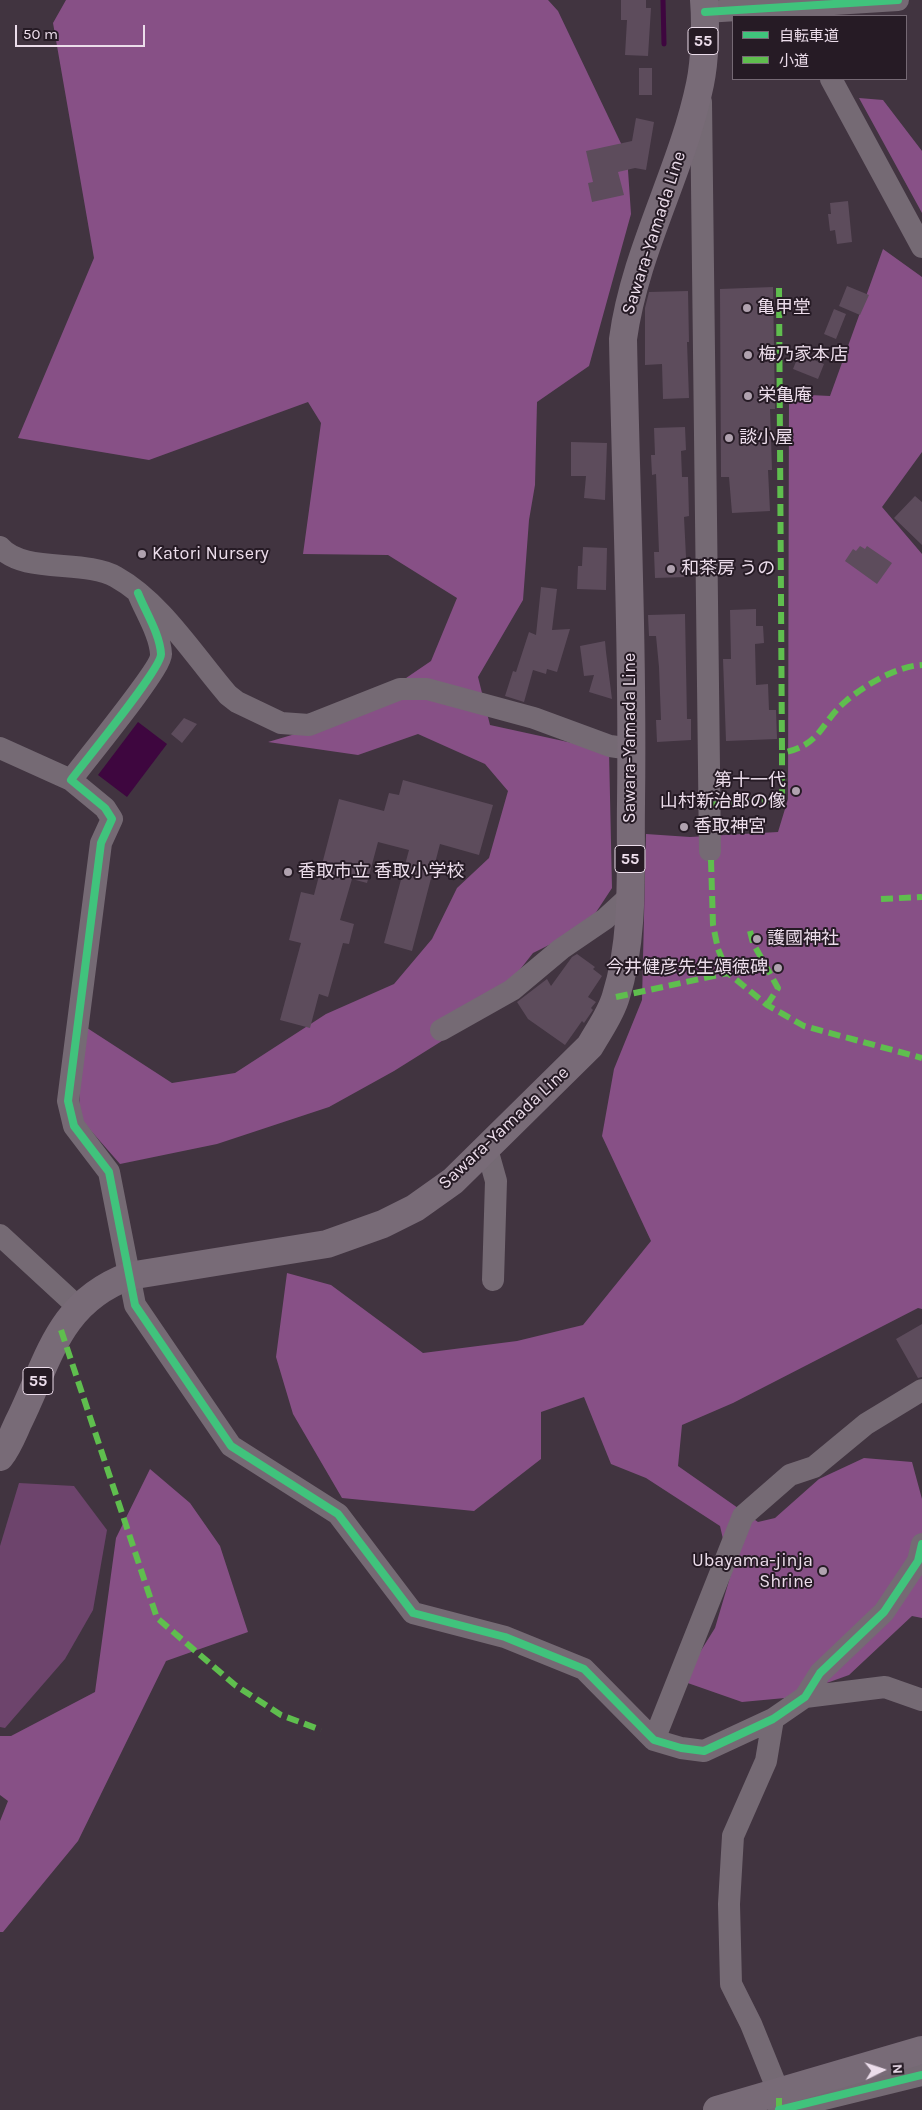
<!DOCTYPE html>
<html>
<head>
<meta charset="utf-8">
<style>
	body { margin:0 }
	#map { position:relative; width:922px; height:2110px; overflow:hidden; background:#413440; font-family:Karla,"Noto Sans JP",sans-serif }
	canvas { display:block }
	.legend { position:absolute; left:732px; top:15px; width:175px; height:65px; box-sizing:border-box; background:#261b25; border:1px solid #756974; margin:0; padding:6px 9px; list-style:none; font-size:15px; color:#ecddeb }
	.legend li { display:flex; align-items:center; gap:10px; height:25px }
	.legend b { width:25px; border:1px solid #756974 }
	.north { position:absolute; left:857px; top:2045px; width:50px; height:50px; -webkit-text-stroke:4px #261b25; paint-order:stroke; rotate:86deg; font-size:14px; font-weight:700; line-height:20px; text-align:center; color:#ecddeb }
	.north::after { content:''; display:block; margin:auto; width:18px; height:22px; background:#ecddeb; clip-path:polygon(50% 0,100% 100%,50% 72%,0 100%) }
	.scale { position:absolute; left:15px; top:25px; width:130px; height:22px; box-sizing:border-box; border:2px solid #ecddeb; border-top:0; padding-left:6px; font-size:15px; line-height:18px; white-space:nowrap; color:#ecddeb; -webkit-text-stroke:4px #261b25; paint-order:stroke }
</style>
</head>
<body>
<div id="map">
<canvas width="922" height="2110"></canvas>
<ul class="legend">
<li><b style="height:6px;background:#40c37c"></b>自転車道</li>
<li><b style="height:6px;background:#5fbe4e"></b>小道</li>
</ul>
<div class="north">N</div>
<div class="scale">50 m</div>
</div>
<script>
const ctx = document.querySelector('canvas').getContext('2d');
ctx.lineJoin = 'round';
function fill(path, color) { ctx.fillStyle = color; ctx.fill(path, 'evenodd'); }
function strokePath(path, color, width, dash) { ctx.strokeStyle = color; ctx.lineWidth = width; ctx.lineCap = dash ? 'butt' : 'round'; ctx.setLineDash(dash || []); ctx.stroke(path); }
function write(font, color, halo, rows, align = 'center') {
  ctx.font = font + ' Karla,"Noto Sans JP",sans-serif'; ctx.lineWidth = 4; ctx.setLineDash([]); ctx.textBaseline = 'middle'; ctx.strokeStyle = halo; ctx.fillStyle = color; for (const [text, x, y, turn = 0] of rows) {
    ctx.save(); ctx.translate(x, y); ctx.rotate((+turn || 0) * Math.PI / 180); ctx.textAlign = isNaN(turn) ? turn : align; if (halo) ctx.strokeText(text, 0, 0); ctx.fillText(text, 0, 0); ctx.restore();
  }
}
fill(new Path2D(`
	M19,1483L74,1486L107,1530L93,1610L65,1659L5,1728L0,1727V1546Z`), '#6d446c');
fill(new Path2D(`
	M66,0H548L558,11L627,156L631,214L589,366L537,402L535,485L529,520L523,600L478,677L490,725L609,751L612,888L587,926L533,953L485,1014L394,1071L329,1107L217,1144L120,1164L79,1117L81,1024L172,1083L235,1073L326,1014L394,984L432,939L457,888L489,858L508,791L485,764L418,734L358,755L268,742L346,719L431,661L457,598L388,555L303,554L321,423L308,402L149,460L18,438L94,258L53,23Z
	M859,98L883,100L922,151V213Z
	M883,249L922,277V452L882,507L922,554V1309L918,1308L733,1403L682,1425L678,1466L758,1522L775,1518L819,1479L864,1458L912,1462L922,1499V1618L912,1616L849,1675L785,1698L742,1702L682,1681L715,1628L731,1574L720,1526L646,1478L611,1464L584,1397L541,1412V1459L474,1511L342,1498L293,1414L276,1357L287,1273L331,1285L423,1353L517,1341L583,1325L651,1241L602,1136L614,1069L642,1000L646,834L690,837L778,832L788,799L789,394L830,396Z
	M150,1469L190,1503L220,1546L248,1632L166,1661L78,1841L3,1932H0V1821L8,1801L0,1795V1736H11L95,1692L116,1538Z`), '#875086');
fill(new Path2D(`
	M138,722L167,744L127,797L98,775Z`), '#3e063f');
strokePath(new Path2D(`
	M663,0L664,44`), '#3e063f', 5);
fill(new Path2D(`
	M621,0H646V8H651L648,56L625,55L627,20H621Z
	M639,68H652V95H639Z
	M636,118L654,122L646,170L635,168L618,172L624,195L592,202L588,183L593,182L586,151L632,141Z
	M848,201L852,242L837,244L835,230L830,231L828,214H831L830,203Z
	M847,286L869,295L860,315L839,306Z
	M773,287L775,409H770L772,470H768L770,511L732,513L729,477H721L720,289Z
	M688,291L689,342H687L689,398L663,399L662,364L645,365V308L649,292Z
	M834,309L846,314L836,339L824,334Z
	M799,354L824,364L818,379L793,369Z
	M685,427L686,450L681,451L682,477H688L689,516L684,517L687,577L655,578L654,552H659L656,474L652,475L651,455H655L654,428Z
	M571,442L607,443L605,500L584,498L586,476H571Z
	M915,496L922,502V545L894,518Z
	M860,546L865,549L867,546L892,563L877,584L845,561L853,549L856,551Z
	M583,547L607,548L606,590L577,589L578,566H582Z
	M541,587L557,589L552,630L570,629L557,672L547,669L546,674L533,670L524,702L505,696L513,671L516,672L529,632L536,635Z
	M756,609V626H763L764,643L755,644L756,685L768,684L769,710H776L777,739L726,741L723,659H731L730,610Z
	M685,614L687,719H691V740L657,742L656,720H661L659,667L656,636H649L648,615Z
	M605,641L606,652L612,699L589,692L594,675L584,676L580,646Z
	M184,718L197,724L182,743L171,734Z
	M403,780L493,805L479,855L440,844L412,951L384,943L409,850L378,842L367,883L352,879L340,920L354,924L349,944L343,943L328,997L319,994L310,1028L280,1020L301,943L289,940L301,892L314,895L339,799L384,811L389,793L399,795Z
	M577,954L595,967L593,969L602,976L588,997L596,1002L591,1008L593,1010L584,1023L582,1021L565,1045L528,1019L517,1002L547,979L551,986L572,957Z
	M922,1324V1377L918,1378L896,1339Z`), '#5d4c5c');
strokePath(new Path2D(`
	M705,12L898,0
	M831,79L922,247
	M701,102L710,851
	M0,547C23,574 85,559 116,577C161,602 195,657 228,695L237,702L281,723L309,725L400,689H427L534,718L610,746L631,749
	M138,593C145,611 160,634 161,654C162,668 84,762 71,780L105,808L112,819L101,843L68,1101L74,1126L109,1172L135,1305L231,1446L338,1514L413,1613L505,1637L584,1669L654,1740L681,1748L704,1751L773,1719L805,1697L820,1673L884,1612L918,1561L922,1544
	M0,748L71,780
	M441,1030L512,990L561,949L605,919L630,896
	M487,1149L496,1181L493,1280
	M0,1235L78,1307
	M805,1697L885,1687L922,1700
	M773,1719L766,1761L733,1836L729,1904L731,1984L751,2024L779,2093
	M654,1740L743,1516L790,1475L814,1467L866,1424L922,1390
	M779,2110L922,2075`), '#756a74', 22);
strokePath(new Path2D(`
	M0,1457C8,1447 13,1434 18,1423C49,1361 57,1303 129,1276L327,1244L383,1224L415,1208L453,1181L590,1046C599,1030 611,1014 616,996C635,935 630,867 631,804C633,649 626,494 623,339C635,250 682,171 700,84C705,60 706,24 704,0
	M717,2110L922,2050`), '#786b77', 28);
strokePath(new Path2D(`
	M779,288L782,753
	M708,805L782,799V753C822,745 819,724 846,701C865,685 897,666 922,665
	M711,860L713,925L718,949L728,973L767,1005L804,1026L922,1058
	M881,899L922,897
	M750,931L753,943L778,988L767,1005
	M616,997L728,973
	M61,1330L157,1618L235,1685L281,1715L321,1730
	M779,2110V2093`), '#5fbe4e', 6, [12, 6]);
strokePath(new Path2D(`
	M705,12L898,0
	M138,593C145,611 160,634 161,654C162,668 84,762 71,780L105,808L112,819L101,843L68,1101L74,1126L109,1172L135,1305L231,1446L338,1514L413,1613L505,1637L584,1669L654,1740L681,1748L704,1751L773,1719L805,1697L820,1673L884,1612L918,1561L922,1544
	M779,2110L922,2075`), '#40c37c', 8);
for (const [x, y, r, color] of [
	[747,308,5,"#b0a2af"],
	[748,355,5,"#b0a2af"],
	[748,396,5,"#b0a2af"],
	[729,438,5,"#b0a2af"],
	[142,554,5,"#b0a2af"],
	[671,569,5,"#b0a2af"],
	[796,791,5,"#b0a2af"],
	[684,827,5,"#b0a2af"],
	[288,872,5,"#b0a2af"],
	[757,939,5,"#b0a2af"],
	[778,968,5,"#b0a2af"],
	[823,1571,5,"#b0a2af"]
]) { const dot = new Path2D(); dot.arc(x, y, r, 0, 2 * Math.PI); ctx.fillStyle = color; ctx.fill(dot); strokePath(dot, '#261b25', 2); }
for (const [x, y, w] of [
	[703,41,30],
	[630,859,30],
	[38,1381,30]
]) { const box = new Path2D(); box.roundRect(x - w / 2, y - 13.5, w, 27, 4); ctx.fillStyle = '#261b25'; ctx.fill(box); strokePath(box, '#ecddeb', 1); }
write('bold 16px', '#ecddeb', null, [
	["55",703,41],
	["55",630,859],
	["55",38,1381]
]);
write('18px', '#ecddeb', '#261b25', [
	["Sawara-Yamada Line",654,233,-72],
	["Sawara-Yamada Line",630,738,-90],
	["Sawara-Yamada Line",504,1128,-43]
]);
write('18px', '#ecddeb', '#261b25', [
	["亀甲堂",757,308],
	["梅乃家本店",758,355],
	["栄亀庵",758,396],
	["談小屋",739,438],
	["Katori Nursery",152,554],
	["和茶房 うの",681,569],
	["第十一代",786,781,"right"],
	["山村新治郎の像",786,802,"right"],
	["香取神宮",694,827],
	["香取市立 香取小学校",298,872],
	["護國神社",767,939],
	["今井健彦先生頌徳碑",768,968,"right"],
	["Ubayama-jinja",813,1561,"right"],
	["Shrine",813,1582,"right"]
], 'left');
</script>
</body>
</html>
